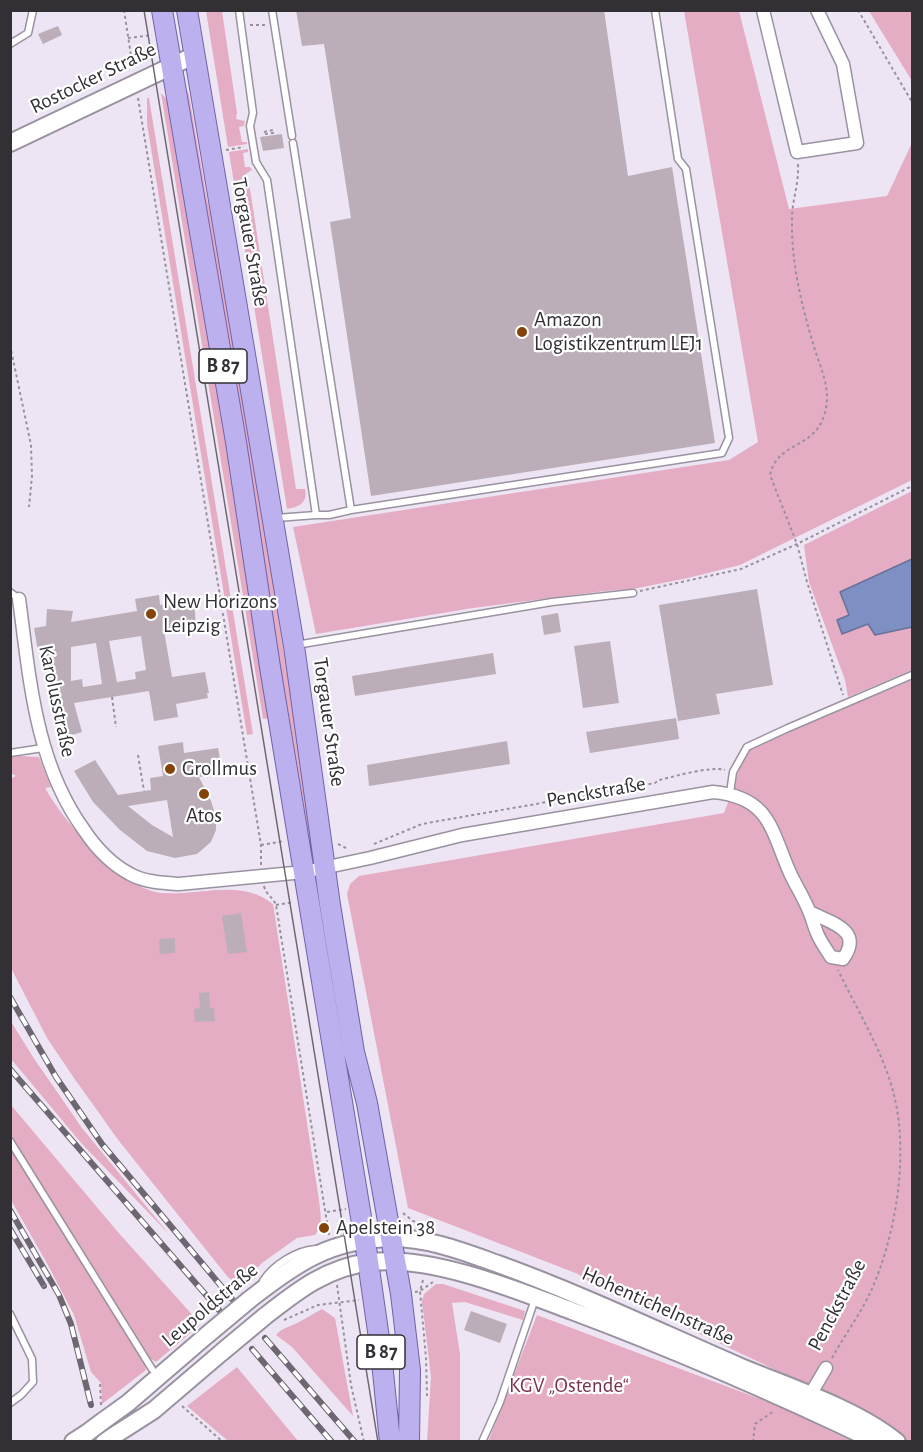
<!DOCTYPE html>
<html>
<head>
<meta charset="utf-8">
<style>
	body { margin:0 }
	#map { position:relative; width:923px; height:1452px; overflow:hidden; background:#eee5f4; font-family:"Alegreya Sans",sans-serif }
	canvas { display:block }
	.frame { position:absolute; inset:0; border:12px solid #322f35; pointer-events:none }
</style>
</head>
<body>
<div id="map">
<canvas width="923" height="1452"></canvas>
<div class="frame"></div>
</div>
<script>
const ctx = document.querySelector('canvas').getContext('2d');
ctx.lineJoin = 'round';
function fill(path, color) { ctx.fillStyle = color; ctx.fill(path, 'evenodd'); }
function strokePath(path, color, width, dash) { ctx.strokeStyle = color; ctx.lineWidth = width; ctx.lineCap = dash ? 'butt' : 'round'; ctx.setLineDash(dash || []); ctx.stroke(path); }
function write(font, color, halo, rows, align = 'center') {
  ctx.font = font + ' "Alegreya Sans",sans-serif'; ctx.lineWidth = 4.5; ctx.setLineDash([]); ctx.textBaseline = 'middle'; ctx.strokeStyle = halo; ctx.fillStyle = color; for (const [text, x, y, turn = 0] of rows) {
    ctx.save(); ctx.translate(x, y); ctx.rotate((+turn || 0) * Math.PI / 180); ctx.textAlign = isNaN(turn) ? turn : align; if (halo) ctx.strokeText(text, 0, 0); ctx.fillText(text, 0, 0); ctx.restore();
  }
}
fill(new Path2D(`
	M206,11H222L237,113L236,119L245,121L244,126L239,127L242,142H247V144L228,147Z
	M684,11H739L789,209L887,196L912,143V480L740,565L688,578L633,589L605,591L473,608L316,634L293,527L729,460L758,442Z
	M869,11H912V81Z
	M184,84L189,95L207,199L220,250L312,830H308L285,691L274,650Z
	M161,93L170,103L173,114L270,718L263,719Z
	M149,98L253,734L247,735L147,124V98Z
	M248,149V152L243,153L245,167H250L252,170L244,175L249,182L296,489H305C308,503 299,507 287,509L229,152Z
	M912,491V559L840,592L849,615C865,622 895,634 912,627V670L848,697L845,680L809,582L804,545Z
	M912,680V1441H906C833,1394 751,1359 673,1321C641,1306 606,1295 578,1274L408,1208L347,894L350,884L359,876L724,813L735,784L740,765L750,749L789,731Z
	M19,756L39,757L51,787L45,788C65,823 120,889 162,893C200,896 241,878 273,904L319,1200C320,1212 324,1225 315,1235L297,1238L262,1263L253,1272L249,1280L241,1289L227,1276L119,1141L74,1078L47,1038L11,968L10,779L16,776L11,773V757Z
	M10,1020L33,1057L82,1128L169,1234L82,1144L11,1059Z
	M11,1105L117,1231L197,1320L199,1326L156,1362L151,1359L11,1135Z
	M10,1146L145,1365L146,1370L102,1404L101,1383L91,1372L74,1315L49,1267L11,1200Z
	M436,1284H443L525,1311L523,1320L465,1302L452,1303L460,1354V1441H427L431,1377L422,1301L424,1294Z
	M322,1309L335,1318L353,1416L292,1347L276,1335C283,1327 290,1327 299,1322C307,1318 314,1313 322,1309Z
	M537,1315L779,1406L851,1441L488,1442Z
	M237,1367L298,1441H228L187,1406Z`), '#e4adc3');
const water = new Path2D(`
	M912,559V627L875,635L868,624L842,634L837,620L849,615L840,592Z`);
fill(water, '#7e8fc3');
strokePath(water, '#677298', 1.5);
fill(new Path2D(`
	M296,10H604L628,176L672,167L715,443L371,496L330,222L351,218L324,44L302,46Z
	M58,26L62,35L43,44L38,34Z
	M282,134L284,148L263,151L260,137Z
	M757,589L773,685L716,694L720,714L678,721L659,605Z
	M159,595L160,605L194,600L196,626L164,631L172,677L205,672L209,693H207L208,698L176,704L178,717L154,721L149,691L74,703L82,732L59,739L48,693L46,651L38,652L34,628L46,626L47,609L73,611L71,622L137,611L135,599ZM141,636L146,670L135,672L136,679L117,682L109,641ZM96,643L102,684L83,687L82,679L71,681V647Z
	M558,613L561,632L544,635L541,616Z
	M610,641L619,703L583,708L574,646Z
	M493,653L496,674L355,696L352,676Z
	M676,718L679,739L590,753L586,732Z
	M507,741L510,764L369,786L367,765Z
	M183,742L184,753L218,748L222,769H220L221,774L199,777L211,801L216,817V830L211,842L197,854L175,858L147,851L120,830L93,802L74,771L95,760L118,795L151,790L150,778L163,776L158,746ZM167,800L173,837L152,825L128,806Z
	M241,913L247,952L228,954L222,916Z
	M175,938V953L160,954L159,939Z
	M209,992L210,1008H214L215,1021L195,1022L194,1009L200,1008L199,993Z
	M471,1311L507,1324L500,1343L464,1330Z`), '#bbaeb9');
const lane = new Path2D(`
	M239,10L253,113L250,126L256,162L267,180L316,515L276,518
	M272,10L292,136
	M10,44L28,33L33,10
	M293,143L351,510L329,515H316
	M351,510L722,453L729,438L686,169L678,159L655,10
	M10,592L19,599
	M296,645L552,602L633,593
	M10,753L43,748
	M730,793L733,772L747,747L788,728L912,675
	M10,1141L152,1369
	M263,1281C273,1265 297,1250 316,1249
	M10,1314L32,1359L33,1382L21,1395L10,1403
	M482,1442L500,1402L535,1299`);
const street = new Path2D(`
	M763,10L797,152L857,143L843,64L817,10
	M19,599C30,680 35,762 84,830C96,848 111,864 130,874C144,882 163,883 179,884L304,872L370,858L462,835L713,792C770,797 771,830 790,873C796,886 804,898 809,911C812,918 814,926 817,933C820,941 826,949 831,957L843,959C864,930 831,923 810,912
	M810,1395L826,1368`);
const secondary = new Path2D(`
	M10,143L195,55
	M249,1300C296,1263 331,1239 392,1238C429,1238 464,1252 498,1264C581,1294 660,1332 741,1367C789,1387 857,1409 897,1442
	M264,1317C297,1291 327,1267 371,1262C433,1256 514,1289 572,1311C676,1350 777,1394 877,1442
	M103,1421L128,1403L207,1335
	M73,1442L87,1433
	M104,1442L154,1410L222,1352`);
const primary = new Path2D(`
	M162,10L236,442L270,667L365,1241L381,1352L390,1442
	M187,10L294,646L330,905L354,1052L367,1103L401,1294L410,1370L409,1442`);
strokePath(lane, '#9a92a0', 9);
strokePath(street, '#9a92a0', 15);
strokePath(secondary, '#9a92a0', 20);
strokePath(primary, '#7061a7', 22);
strokePath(new Path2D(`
	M124,10L133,69
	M858,10L912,102
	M250,25H266
	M128,38L152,35
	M138,98L261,845V866
	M264,132L273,130V133
	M265,134L273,133V135
	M226,150L244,147
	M798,164C799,185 792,200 792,219C791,264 802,307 815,350C821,369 830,387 826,408C818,451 778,439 770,475L797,544L807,582L843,695
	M10,345L31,445L32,476L29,507
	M640,591L741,569L797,544L912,486
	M112,697L116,727
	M138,755L144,791
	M338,844L348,849
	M374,844L422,824L655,783L659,780C677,776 709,766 725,770
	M261,845L284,841
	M264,886C266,895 273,897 276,905L329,1235
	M276,905L293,902
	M327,1212L346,1209
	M403,1213L413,1221L435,1228
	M423,1280L420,1291L426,1358L427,1396
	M337,1285L351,1385L364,1442
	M415,1292L420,1291L433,1282
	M284,1320L318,1305L359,1300
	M832,1358C844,1336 861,1313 871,1291C896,1235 909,1155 894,1095C883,1051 857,1010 838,970
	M100,1384L101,1405
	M182,1406L223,1442
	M753,1442L755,1424L774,1411`), '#98919c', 2, [3, 3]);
strokePath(lane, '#fff', 6);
strokePath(street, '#fff', 12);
strokePath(secondary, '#fff', 16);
strokePath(primary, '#bdb0ef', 20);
strokePath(new Path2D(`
	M144,10L378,1442`), '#6c6770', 1.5);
const rail = new Path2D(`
	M10,997L56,1077L102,1144L232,1299
	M10,1069L219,1310
	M10,1210L59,1295L71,1324L91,1405
	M10,1229L44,1286
	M265,1338L355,1442
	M252,1349L332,1442`);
strokePath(rail, '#6c6770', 6);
strokePath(rail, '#fff', 4, [11]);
const secondaryBridge = new Path2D(`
	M207,1335L249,1300
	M222,1352L264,1317
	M87,1433L103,1421`);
strokePath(secondaryBridge, '#9a92a0', 20, []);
strokePath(secondaryBridge, '#fff', 16);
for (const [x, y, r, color] of [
	[522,332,6,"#834309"],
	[151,614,6,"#834309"],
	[170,769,6,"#834309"],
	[204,794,6,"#834309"],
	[324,1228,6,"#834309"]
]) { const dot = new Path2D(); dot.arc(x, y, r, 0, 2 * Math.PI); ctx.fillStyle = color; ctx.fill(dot); strokePath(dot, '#fff', 2); }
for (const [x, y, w] of [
	[223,366,48],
	[381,1352,48]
]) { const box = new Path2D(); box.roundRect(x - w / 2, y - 17, w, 34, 4.5); ctx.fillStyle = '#fff'; ctx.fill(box); strokePath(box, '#322f35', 1.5); }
write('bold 20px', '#322f35', null, [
	["B 87",223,366],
	["B 87",381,1352]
]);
write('21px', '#322f35', '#fff', [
	["Rostocker Straße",93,78,-26],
	["Torgauer Straße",250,242,80],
	["Karolusstraße",57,701,78],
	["Torgauer Straße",329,722,82],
	["Penckstraße",596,792,-10],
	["Leupoldstraße",210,1305,-40],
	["Penckstraße",837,1305,-62],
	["Hohentichelnstraße",658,1306,24]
]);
write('21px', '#322f35', '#fff', [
	["Amazon",534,320],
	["Logistikzentrum LEJ1",534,344],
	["New Horizons",163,602],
	["Leipzig",163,626],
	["Grollmus",182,769],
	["Atos",204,816,"center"],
	["Apelstein 38",336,1228]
], 'left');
write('21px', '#7a3154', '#fff', [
	["KGV „Ostende“",569,1386]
]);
</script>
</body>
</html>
